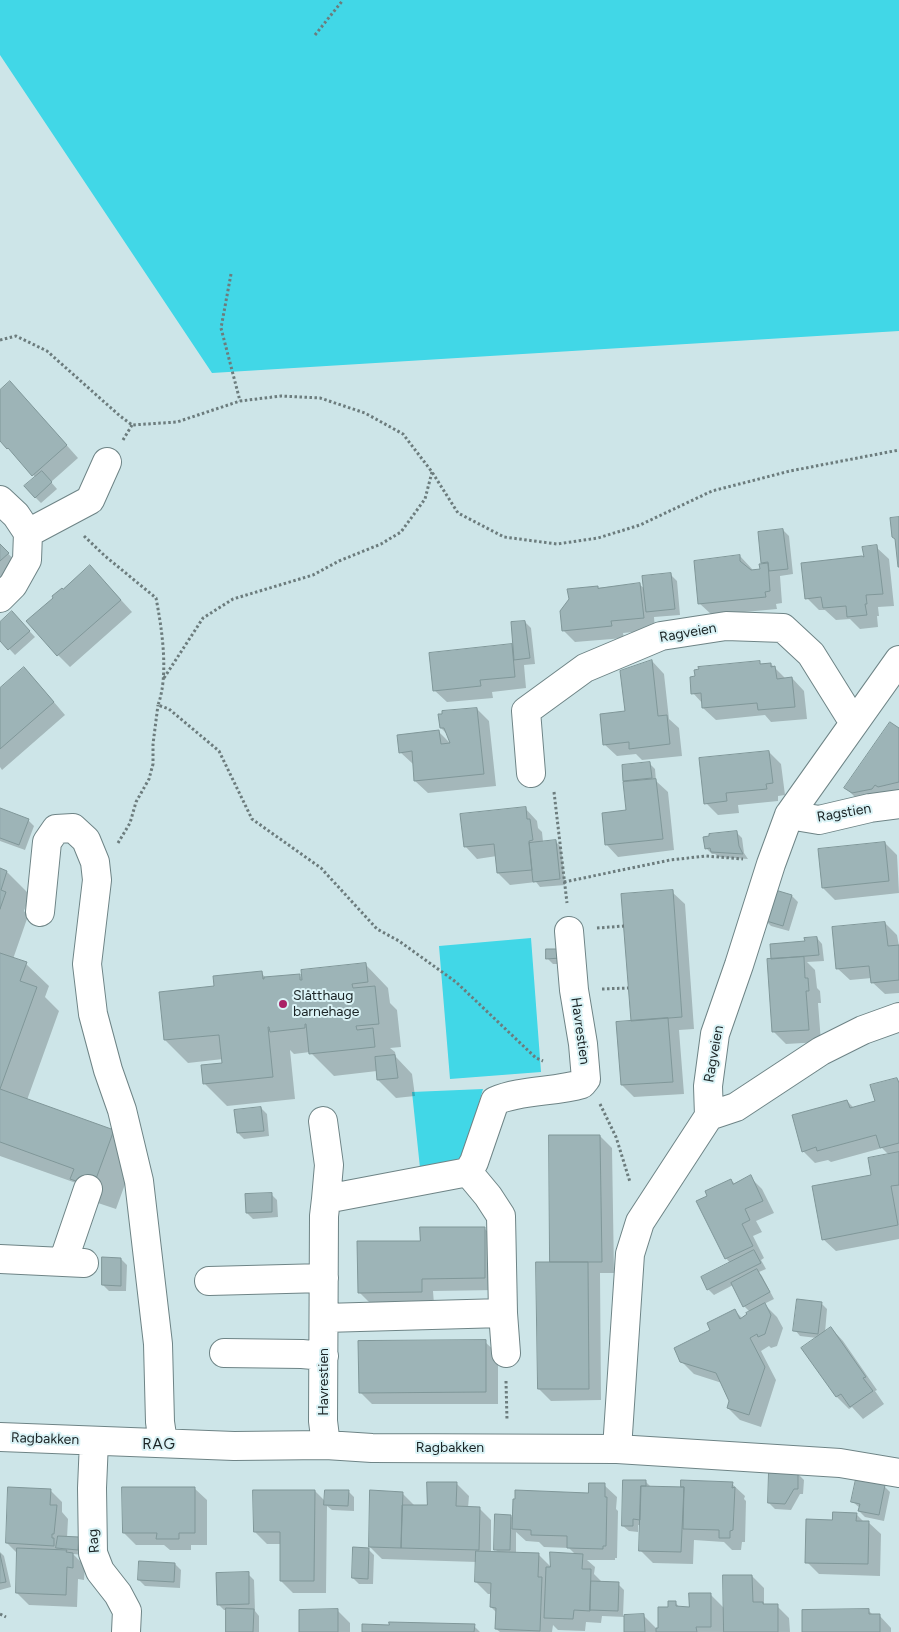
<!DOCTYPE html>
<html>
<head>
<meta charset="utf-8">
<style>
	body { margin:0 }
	canvas { display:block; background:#cde5e8 }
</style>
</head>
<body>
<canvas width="899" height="1632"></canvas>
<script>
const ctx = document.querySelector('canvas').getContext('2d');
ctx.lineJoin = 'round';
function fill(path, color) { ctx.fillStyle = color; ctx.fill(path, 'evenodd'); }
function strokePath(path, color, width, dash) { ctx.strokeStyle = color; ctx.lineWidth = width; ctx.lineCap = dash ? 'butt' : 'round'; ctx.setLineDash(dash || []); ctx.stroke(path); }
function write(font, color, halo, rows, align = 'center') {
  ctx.font = font + ' Figtree,sans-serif'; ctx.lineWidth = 4; ctx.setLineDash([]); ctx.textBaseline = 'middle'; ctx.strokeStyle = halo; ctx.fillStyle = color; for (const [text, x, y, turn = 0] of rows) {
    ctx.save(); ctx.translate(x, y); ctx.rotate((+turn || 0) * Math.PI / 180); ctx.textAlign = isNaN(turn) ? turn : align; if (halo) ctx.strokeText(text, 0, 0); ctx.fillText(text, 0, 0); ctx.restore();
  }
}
fill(new Path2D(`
	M0,0H899V331L212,373L0,55Z
	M531,938L541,1072L450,1079L439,946Z
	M483,1089L464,1155L459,1160L420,1168L412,1092Z`), '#41d7e7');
fill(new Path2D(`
	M0,391L22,395L78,458L51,482L57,489L41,503L35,497L36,478L0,439Z
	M783,530L789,536L793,574L780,576L782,603L776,604L777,609L712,615L699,603L740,556L752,569V571L761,570L765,565L762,562Z
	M0,545L20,566L0,584Z
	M876,547L889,559L894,606L878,607L879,616H877L878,627L860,629L850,619L836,620L825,610H819L807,598L865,560Z
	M671,575L677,581L680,615L654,617L655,630L623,633L624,638L575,642L563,630L598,587L599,589L639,584L645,589Z
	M102,579L132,612L70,667L58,655L63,591Z
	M18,619L35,637L15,655L0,639V624Z
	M525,622L531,628L535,664L524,665L526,688L492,692L493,698L447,702L434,690L511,645L514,648Z
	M652,661L664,674L669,719L679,728L682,756L642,760L636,754L617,756L604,744L626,712Z
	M759,662L762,665L771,664L786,679L792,678L804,691L807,719L771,722L765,715L716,720L703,708V704L693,693Z
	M36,681L65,715L2,770L0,767V690Z
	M477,709L489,721L496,786L428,793L415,781L414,764H413L400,752L439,732L451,744L447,734L441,728Z
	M899,729V797L858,800L846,788Z
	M769,752L781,764L785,795L778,796V801L738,805L739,813L718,815L706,803Z
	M649,763L655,769L656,781L668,792L674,850L618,857L606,844L627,811V783L625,780Z
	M525,808L537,821L538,828L542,832L543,842L555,841L561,847L565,885L540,887L536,882L510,885L498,873L497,856L477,859L465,846Z
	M0,810L28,820L34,826L25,850L0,841Z
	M736,832L742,838L744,853L748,859L719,857L715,854H712L706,848Z
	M885,843L897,855L899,893L835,900L823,888Z
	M0,870L7,872L30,895L24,911L28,916L13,959L26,964L49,986L45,997L59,1011L27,1100L113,1131L136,1154L116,1209L95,1202L76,1183L0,1156Z
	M773,891L792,896L798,902L789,931L771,926L765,920Z
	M672,892L685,904L694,1029L679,1030L684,1094L634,1097L622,1085L632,1022Z
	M885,923L897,935L899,946V993L885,994L872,982V978L850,980L837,968Z
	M817,938L822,944L824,961L807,962L815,970L817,988L820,991L821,1003H818L821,1042L786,1044L773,1031L768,960Z
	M547,950L566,964H553L547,958Z
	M366,965L388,988L390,1003L397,1010L401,1047L390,1048L395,1052L396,1057L412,1074L415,1096L396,1098L378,1080L377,1071L334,1076L310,1052L294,1054L290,1050L295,1099L227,1106L204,1083L224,1064L223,1059L188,1063L165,1040L160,993L215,987L261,973L266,978L299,975L303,979Z
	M897,1079L899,1081V1239L836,1251L823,1239L889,1155L882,1148L831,1162L828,1160L815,1163L803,1151L847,1101L854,1108L876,1102Z
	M261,1108L267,1114L269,1136L244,1139L238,1133Z
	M600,1136L612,1148L614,1273H600L601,1400L551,1401L539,1389L552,1264Z
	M750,1177L762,1189L774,1213L756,1221L762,1232L753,1236L764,1258L761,1260L766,1269L759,1272L762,1276L774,1299L764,1304L777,1317L783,1328L777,1346L771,1348L769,1346L761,1351L776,1380L761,1427L740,1420L728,1408L730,1401L722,1383L694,1374L681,1361L712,1330L734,1310L742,1318L750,1312L744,1306L733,1285L714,1295L708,1289L730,1263L726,1258L709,1196L731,1180L735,1184Z
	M271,1194L277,1200L278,1217L253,1219L247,1213Z
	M484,1228L496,1240L497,1290L433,1291L434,1304H371L359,1292L421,1242Z
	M121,1259L127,1265L126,1291H109L103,1285Z
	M821,1303L827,1309L825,1333L831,1328L843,1341L877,1390L875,1391L884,1404L863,1419L852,1407L849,1409L837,1397L803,1348L817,1338L800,1336L795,1330Z
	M485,1342L498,1354V1404H372L360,1392Z
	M798,1474L804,1480L803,1494H800L791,1510L775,1509L769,1503Z
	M624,1481L646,1482L651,1487L682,1488V1482L732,1484L745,1496L744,1499L746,1501L745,1542H742L741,1550H732L724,1542L694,1540L693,1564L653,1563L640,1550L641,1525H638V1532L629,1531L623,1526Z
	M457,1484L469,1496L468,1508H479L491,1520V1553H499L495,1549L511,1516L514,1519L590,1494L604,1485L617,1497L616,1509L618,1511L617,1558H615V1560H587L595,1567L594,1574L603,1583L618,1584L624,1590L623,1616H644L658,1630L669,1608L675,1602L680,1608H691L711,1595L725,1609L752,1576L764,1588V1604L777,1606L789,1618L790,1632H725V1630H723V1632H625V1617L602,1616L601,1623L586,1622L585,1631L558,1630L553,1625L552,1632H500L496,1629L497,1613L491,1607L492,1594H488L476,1582L477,1562L382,1559L370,1547L402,1493L414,1505L428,1506ZM516,1532L526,1541L539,1542L544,1547L569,1548L575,1554L551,1567L539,1555L516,1554Z
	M884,1486L890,1492L884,1521L865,1517L859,1511L860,1508L853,1502Z
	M194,1488L207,1500V1545H191V1550H170L164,1545H136L124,1533Z
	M50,1490L62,1502V1512L68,1519L67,1538L78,1539L84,1545L83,1555L73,1554L85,1566L84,1580L78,1579L77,1607L29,1605L17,1593L18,1554L7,1543Z
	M315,1491L326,1502L348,1491L354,1497V1511L332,1510L327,1506L326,1593H293L281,1581V1544H267L255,1532Z
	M856,1514L864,1522H868L881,1534L880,1576L819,1574L807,1562L834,1521Z
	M368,1549L374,1555L373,1584H359L353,1578Z
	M0,1552L4,1556L11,1587L0,1590Z
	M175,1564L181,1570L180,1588L145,1586L139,1580Z
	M248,1574L254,1580L255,1611L259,1616V1632H228V1610H224L218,1604Z
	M337,1610L350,1623V1632H300Z
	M868,1610L873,1615H879L891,1628V1632H803Z
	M474,1626L480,1632H363Z`), '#0003');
const building = new Path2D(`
	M10,381L67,445L32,476L8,448L7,449L0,441V390Z
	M42,471L52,482L35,498L24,486Z
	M899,517V567H898L895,539L892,537L890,518Z
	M783,529L788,569L769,571L768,562L761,563L758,532Z
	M0,544L9,553L0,561Z
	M877,545L883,594L866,595L867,604H865L867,615L847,617L846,606L823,608L821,597L805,599L801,563L862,556L864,557L862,547Z
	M740,555V561L751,570L760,569L759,564L768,563L770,591L765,592L766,597L698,604L694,561Z
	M90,565L121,600L57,656L26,621L53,598L52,596L62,588L63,589Z
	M671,573L675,609L646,612L642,576Z
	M640,583L644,618L611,621L612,626L562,631L560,611L569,599L567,589L598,586V588Z
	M12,611L30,631L8,650L0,641V622Z
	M525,621L530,658L514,660L511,622Z
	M512,644L515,677L480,680L481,686L433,691L429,653Z
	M652,660L658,716L667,715L670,744L629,749V742L603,745L600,714L625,711L620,671Z
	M760,661V664L771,663V667L775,666L777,679L792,677L795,707L758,710L757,703L702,708L701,693L691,694L690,677L695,676L694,670L699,669L698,667Z
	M24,667L54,702L0,749V688Z
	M477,708L484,774L414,781L412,751L399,753L397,735L439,730L441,744L450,743L444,728H440L438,714H442V711Z
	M890,722L899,728V782L878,787L875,785L872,789L852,793L844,788Z
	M769,751L773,783L766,784L767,789L726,793L727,801L704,804L699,758Z
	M650,762L652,778L623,781L622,765Z
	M656,779L663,839L605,845L602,813L626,810L623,782Z
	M526,807L527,819H530L533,840L529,841L532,870L497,873L494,844L464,847L460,814Z
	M0,808L29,819L19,845L0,838Z
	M737,831L739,846L743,854L711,852L710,848L705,849L703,837L709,836V834Z
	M556,840L560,879L533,882L529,843Z
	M885,842L889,881L822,888L818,849Z
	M0,868L7,871L1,890L6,892L0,909Z
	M772,889L792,895L783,926L763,920Z
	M673,890L682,1017L631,1021L621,894Z
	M885,922L888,946L899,945V980L871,983L869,966L836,969L832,927Z
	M817,937L819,955L771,959L770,944L805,941L804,938Z
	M546,949H561V958L546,959Z
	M0,953L27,962L20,981L37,987L0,1089L114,1130L93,1187L70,1179L74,1169L0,1142Z
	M804,957L805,978H808L809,991H806L809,1030L772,1032L767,959Z
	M366,963L368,982L352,984L353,988L375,986L379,1024L356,1026L357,1030L373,1028L375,1047L309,1054L306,1024H305V1028L270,1032L269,1027H268L273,1077L203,1084L201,1065L222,1063L219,1035L164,1040L159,992L214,986L213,976L262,971L263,979H264V977L300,974V980H302L301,970Z
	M668,1018L673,1082L621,1085L616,1022Z
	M395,1055L398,1078L377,1080L375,1057Z
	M897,1078L899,1083V1143L880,1148L876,1135L817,1151L816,1147L802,1152L792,1115L847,1100L850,1108L875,1101L870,1085Z
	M261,1107L264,1131L237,1133L234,1110Z
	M549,1135H600L602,1262H550Z
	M899,1152V1185L891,1186L898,1225L822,1240L812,1186L871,1175L868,1158Z
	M751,1175L763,1201L745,1209L750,1220L742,1224L753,1246L725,1259L696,1201L707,1196L705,1191L731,1179L733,1184Z
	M272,1193V1212L246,1213L245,1194Z
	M420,1227H485V1278L422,1279V1292L358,1293L357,1241H420Z
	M754,1250L761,1263L707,1290L701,1277Z
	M102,1257L121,1258V1286L102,1285Z
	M536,1262H588L589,1389H538Z
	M757,1269L770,1292L743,1307L731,1283Z
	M797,1299L822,1302L818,1334L793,1331Z
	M765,1303L771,1315L765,1334L758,1337L757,1334L750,1338L765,1367L749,1415L727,1408L729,1401L716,1373L680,1362L674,1348L710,1330L707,1323L735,1309L740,1319L747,1314L746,1313Z
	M831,1327L866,1377L863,1378L873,1391L850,1407L841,1394L836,1397L801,1348Z
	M486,1340V1392L359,1393L358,1341Z
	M769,1471L798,1472V1489H794L785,1504L768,1503Z
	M856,1479L885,1485L879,1515L858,1511L860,1504L851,1502Z
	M623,1480H646V1486H641L640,1520L633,1519V1526H622Z
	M681,1480L733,1482L732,1488L735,1487L733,1530L730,1531V1538H719V1530L683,1529L684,1487H681Z
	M427,1482H457L456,1506L480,1507L479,1550L401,1548L402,1505H427Z
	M589,1483H605V1497H607L606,1546H603V1549L567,1548V1536L531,1535V1530L512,1529L513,1499H515V1490L588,1493Z
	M641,1486L684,1487L681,1552L639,1551Z
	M8,1487L51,1489L50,1505H57L54,1534H52V1538H54V1546L6,1543Z
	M122,1487H195V1533H179V1539H156L157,1533H123Z
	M253,1490H315L314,1581H280V1532H254Z
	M325,1490H349L348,1506L324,1505Z
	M370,1490L403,1492L401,1548L369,1547Z
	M833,1512L857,1513L856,1521H869L868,1564L805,1563L806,1519L832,1520Z
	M495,1514L511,1515L510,1550H494Z
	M58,1536L79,1537L78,1550L56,1548Z
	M353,1547L369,1548L368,1579L352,1578Z
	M17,1548L67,1550L66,1552L73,1553V1568L67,1567L66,1595L16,1593Z
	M476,1551L539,1553L538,1577H542L540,1631L495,1629L496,1608L490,1607L491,1583L475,1582Z
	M550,1552L583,1554L582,1569H591L590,1611L574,1610L573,1619L544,1618L546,1567H550Z
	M0,1554L6,1582L0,1583Z
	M139,1561L175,1563L174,1582L138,1580Z
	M249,1572V1604L217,1605L216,1573Z
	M723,1575H752L753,1602H763V1604H778V1632H724Z
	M591,1581L619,1582L618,1611L590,1610Z
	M689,1593H711V1627H696L697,1632H656V1628H658V1607H668V1601H676V1606L689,1607Z
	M226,1608L254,1609L253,1632H226Z
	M338,1609V1632H299V1610Z
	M869,1609V1614H880V1632H802V1610Z
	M644,1614L645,1632H624V1615Z
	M389,1622L475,1624L474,1632H362V1624L389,1625Z`);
fill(building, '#9db4b7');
strokePath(building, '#809799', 1);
const minor = new Path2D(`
	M0,500L16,515L28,533L27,560L13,585L0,598
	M28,533L90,500L107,462
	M531,773L526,711L585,668L661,636L726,626L783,628L811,654L854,723
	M789,815L819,820L870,808L899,804
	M40,912L47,842L56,829L73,828L86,840L95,862L97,880L87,964L93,1014L108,1070L122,1110L139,1181L158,1344L160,1422L163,1442
	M709,1116L736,1107L821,1051L863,1030L899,1017
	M323,1121L329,1165L326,1199
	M0,1259L84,1263
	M63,1262L88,1189
	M209,1281L324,1278
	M503,1313L506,1353
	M324,1318L503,1313L501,1216L488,1196L468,1172
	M224,1353L302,1354L324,1356
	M0,1437L234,1446L326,1445L372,1448L617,1449L840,1463L899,1473
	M94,1441L92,1488L93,1553L100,1571L118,1594L127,1611L126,1632
	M326,1445L323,1421L324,1216L326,1199L468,1172L474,1162L495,1101C520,1090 555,1092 582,1084L586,1079L583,1044L574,990L569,931
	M617,1449L630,1254L640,1222L709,1116L708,1086L715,1034L739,965L771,864L789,815L899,660`);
strokePath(minor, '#6e8486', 30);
strokePath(new Path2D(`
	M315,35L343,0
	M231,274L221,328L240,401
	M0,340L16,336L47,351L120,416L132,425L177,422L240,401L281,396L320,398L365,413L403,434L432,472L458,513L504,537L557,544L598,538L640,525L712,491L790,471L899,450
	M123,440L132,425
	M84,536L105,556L156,598C162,629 169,675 158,705L169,709L219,751L252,819L321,868L377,929L399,941L456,982L536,1058L543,1061
	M164,678L203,618L233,599L313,575L339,561L381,544L401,532L425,499L432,472
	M554,792L567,903
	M118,843L130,823L136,802L149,779L153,764V744L158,705
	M564,882L670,860L706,856L743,859
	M597,928L624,926
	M602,989L628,988
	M600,1104L616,1137L630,1182
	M506,1381L507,1420
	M0,1614L6,1617`), '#6c7c7d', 3, [2.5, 2.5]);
strokePath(minor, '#fff', 28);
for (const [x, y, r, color] of [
	[283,1004,5,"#aa2166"]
]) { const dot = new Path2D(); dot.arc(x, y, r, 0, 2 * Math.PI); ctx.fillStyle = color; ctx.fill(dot); strokePath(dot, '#daf3f6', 2); }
write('14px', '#1b2425', '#daf3f6', [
	["Ragveien",688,633,-10],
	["Ragstien",844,813,-10],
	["Havrestien",580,1031,82],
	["Ragveien",714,1054,-80],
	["Havrestien",324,1382,-90],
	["Ragbakken",45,1439,2],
	["Ragbakken",450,1448],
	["Rag",94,1541,-95]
]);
write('14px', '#1b2425', '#daf3f6', [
	["Slåtthaug",293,996],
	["barnehage",293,1012]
], 'left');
ctx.letterSpacing = '1px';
write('15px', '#1b2425', '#daf3f6', [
	["RAG",159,1445]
]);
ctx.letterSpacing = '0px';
</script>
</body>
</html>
